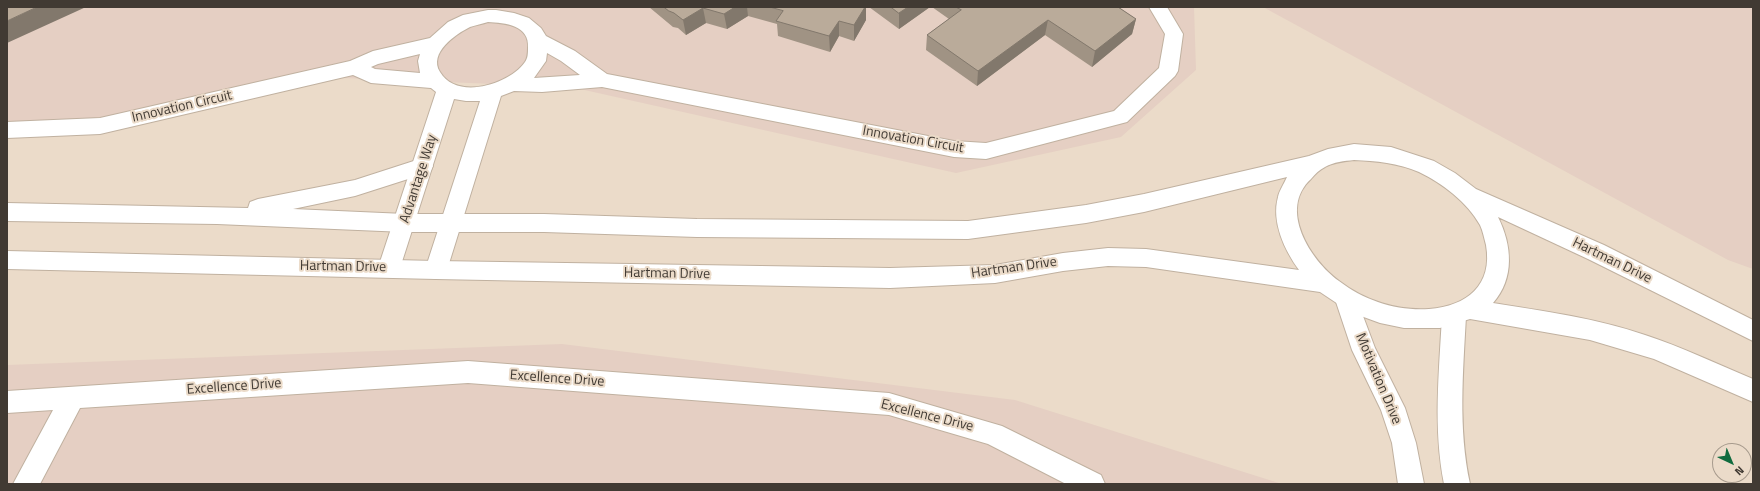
<!DOCTYPE html>
<html>
<head>
<meta charset="utf-8">
<style>
	body { margin:0 }
	#map { position:relative; width:1760px; height:491px; overflow:hidden; background:#ebdbc9; font-family:"Titillium Web",sans-serif }
	canvas { display:block }
	.frame { position:absolute; inset:0; border:8px solid #413a33; pointer-events:none }
	.north { position:absolute; left:1712px; top:443px; width:40px; height:40px; box-sizing:border-box; background:#ebdbc9; border:1px solid #a79b8d; border-radius:50%; rotate:136deg; font-size:11px; font-weight:700; line-height:16px; text-align:center; color:#413a33 }
	.north::after { content:''; display:block; margin:auto; width:14px; height:18px; background:#106b3e; clip-path:polygon(50% 0,100% 100%,50% 72%,0 100%) }
</style>
</head>
<body>
<div id="map">
<canvas width="1760" height="491"></canvas>
<div class="frame"></div>
<div class="north">N</div>
</div>
<script>
const ctx = document.querySelector('canvas').getContext('2d');
ctx.lineJoin = 'round';
function fill(path, color) { ctx.fillStyle = color; ctx.fill(path, 'evenodd'); }
function strokePath(path, color, width, dash) { ctx.strokeStyle = color; ctx.lineWidth = width; ctx.lineCap = dash ? 'butt' : 'round'; ctx.setLineDash(dash || []); ctx.stroke(path); }
function write(font, color, halo, rows, align = 'center') {
  ctx.font = font + ' "Titillium Web",sans-serif'; ctx.lineWidth = 4; ctx.setLineDash([]); ctx.textBaseline = 'middle'; ctx.strokeStyle = halo; ctx.fillStyle = color; for (const [text, x, y, turn = 0] of rows) {
    ctx.save(); ctx.translate(x, y); ctx.rotate((+turn || 0) * Math.PI / 180); ctx.textAlign = isNaN(turn) ? turn : align; if (halo) ctx.strokeText(text, 0, 0); ctx.fillText(text, 0, 0); ctx.restore();
  }
}
fill(new Path2D(`
	M7,7H1194L1196,70L1121,137L956,173L571,87L317,77L109,131L7,133Z
	M1263,7H1753V269L1728,260Z
	M562,344L1015,400L1282,484H7V365Z`), '#e5cfc3');
const minor = new Path2D(`
	M1149,7H1167L1183,34L1178,71L1175,76L1127,122L986,159L954,157L602,87L542,92L514,91L501,96L447,270L444,277L436,279L428,277L425,270L480,101H466L454,99L400,268L397,275L389,277L381,275L378,268L436,92L431,88L371,83L353,75L100,134L7,138V122L100,118L350,61L373,51L430,38L448,22L463,15L488,10H496L514,13L529,18L541,28L546,36L575,51L607,74L954,141L986,143L1114,111L1159,68L1165,34ZM488,22C505,23 530,25 528,48C528,53 528,58 525,62C510,84 457,101 440,72C428,53 456,34 470,27C476,25 482,24 488,22ZM547,53L561,61L580,75L534,78L546,61ZM420,54L418,61L420,73L375,69L371,67L378,64Z
	M1346,289L1354,292L1375,348L1405,408L1416,443L1424,484H1398L1392,443L1381,410L1352,350L1335,299L1338,292Z
	M1454,306L1462,309L1466,316C1463,373 1458,428 1470,484H1444C1433,428 1439,373 1442,316L1446,309Z
	M468,361L889,393L1002,426L1101,475L1105,484H1066L988,444L889,415L468,383L80,408L40,484H13L53,410L7,413V391Z`);
const major = new Path2D(`
	M1354,144L1391,147L1434,161L1455,173L1476,189L1604,245L1753,320V341L1588,259L1498,217C1512,245 1515,278 1493,303C1544,311 1596,318 1645,335C1682,347 1717,364 1753,379V402L1654,359L1590,340L1470,319L1440,328H1404L1380,323L1350,312L1320,292L1146,267L1108,266L1063,271L995,283L890,288L436,279L7,269V251L436,261L890,268L995,265L1063,253L1108,248L1146,249L1299,270C1285,251 1271,222 1278,197C1279,191 1284,184 1287,177L1144,212L1086,223L968,239L697,237L544,232H405L217,224L7,221V203L248,208L250,202L258,199L355,180L423,158L430,160L433,166L430,172L355,196L293,209L405,214H544L697,219L968,221L1086,205L1144,194L1309,156L1328,149ZM1354,160C1376,161 1398,163 1419,172C1442,183 1467,202 1480,225C1483,231 1484,238 1486,245C1493,285 1467,306 1429,309C1397,311 1365,301 1339,281C1310,260 1278,209 1311,179C1315,174 1319,170 1325,167C1334,162 1344,161 1354,160Z`);
strokePath(minor, '#c0b1a0', 2);
strokePath(major, '#c0b1a0', 2);
fill(minor, '#fff');
fill(major, '#fff');
fill(new Path2D(`
	M649,7H866V20L854,41L839,36L830,52L778,36L777,24L748,16L727,29L706,23L686,35L678,28L673,27Z
	M869,7H930L899,29Z
	M932,7H1118L1136,19L1132,34L1092,67L1045,35L977,86L926,50L927,35L949,19Z`), '#a09384');
fill(new Path2D(`
	M37,7H86L7,43V21Z
	M735,7H747L748,16L727,29L724,14Z
	M865,7H866V20L854,41V25Z
	M908,7H930L899,29V13Z
	M703,8L706,23L686,35L683,20Z
	M1136,19L1132,34L1092,67L1095,51Z
	M1048,20L1045,35L977,86L978,71Z
	M839,21V36L830,52L829,36Z`), '#82786c');
const building = new Path2D(`
	M7,7H37L7,21Z
	M664,7H735L724,14L703,8L683,20L674,13L669,11Z
	M770,7H865L854,25L839,21L829,36L776,21L783,11Z
	M891,7H908L899,13Z
	M956,7H1118L1136,19L1095,51L1048,20L978,71L927,35L961,10Z`);
fill(building, '#baab9a');
strokePath(building, '#82786c', 1);
write('14px', '#413a33', '#ebdbc9', [
	["Innovation Circuit",182,107,-13],
	["Innovation Circuit",913,140,10],
	["Advantage Way",419,179,-72],
	["Hartman Drive",1612,261,26],
	["Hartman Drive",343,267,1],
	["Hartman Drive",1014,268,-8],
	["Hartman Drive",667,274,1],
	["Excellence Drive",557,379,4],
	["Motivation Drive",1378,379,67],
	["Excellence Drive",234,387,-4],
	["Excellence Drive",927,416,14]
]);
</script>
</body>
</html>
